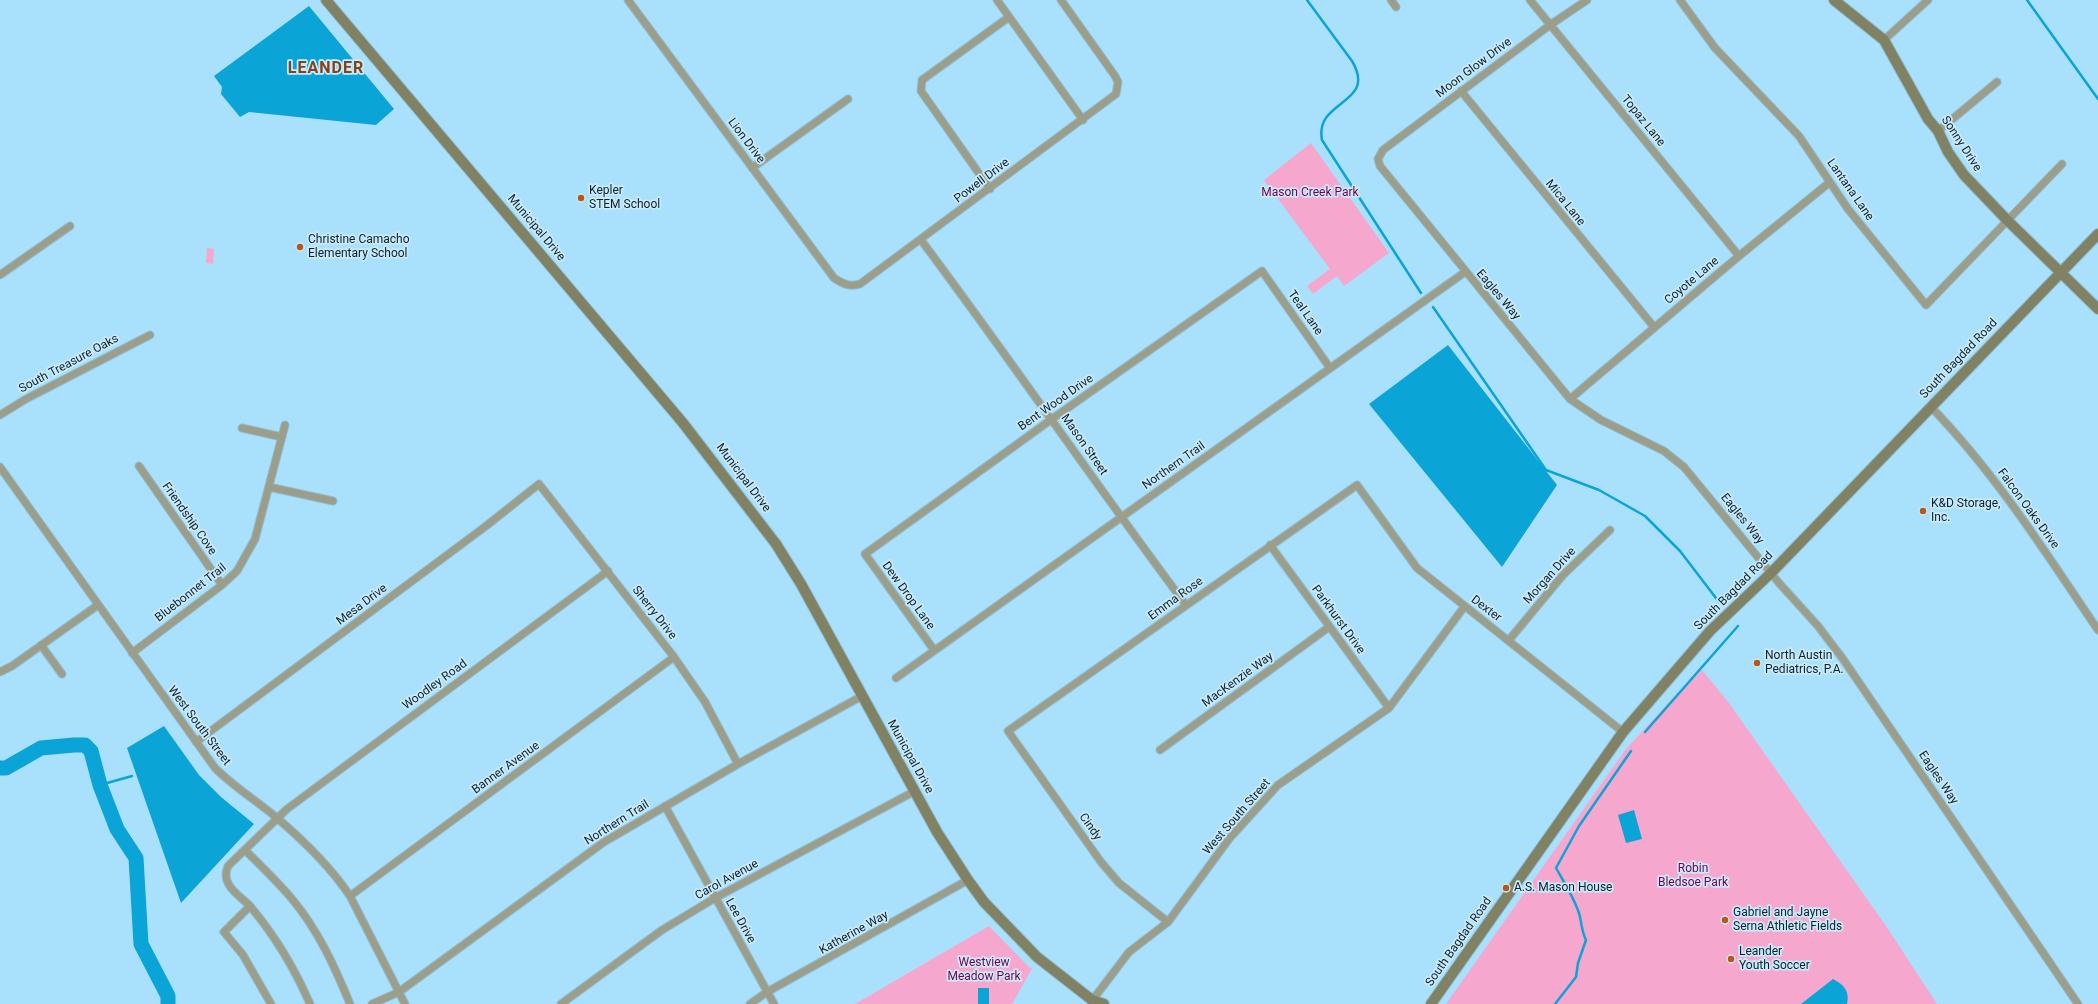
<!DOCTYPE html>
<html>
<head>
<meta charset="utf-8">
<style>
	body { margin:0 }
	canvas { display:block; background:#a9e0fb }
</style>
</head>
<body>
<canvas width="2098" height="1004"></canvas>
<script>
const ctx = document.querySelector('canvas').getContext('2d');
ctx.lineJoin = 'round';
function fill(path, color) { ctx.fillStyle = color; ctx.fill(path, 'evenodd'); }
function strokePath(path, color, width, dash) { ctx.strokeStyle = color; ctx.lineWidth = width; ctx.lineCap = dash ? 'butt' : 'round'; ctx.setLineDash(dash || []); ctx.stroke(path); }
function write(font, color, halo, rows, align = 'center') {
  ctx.font = font + ' Roboto,sans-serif'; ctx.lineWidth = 3.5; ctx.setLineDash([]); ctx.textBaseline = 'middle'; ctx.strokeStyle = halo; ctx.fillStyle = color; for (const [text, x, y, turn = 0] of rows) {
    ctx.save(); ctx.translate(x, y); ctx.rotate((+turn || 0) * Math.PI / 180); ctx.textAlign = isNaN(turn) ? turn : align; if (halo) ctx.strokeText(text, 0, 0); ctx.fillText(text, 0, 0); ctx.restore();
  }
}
fill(new Path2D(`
	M1311,143L1389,253L1344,286L1337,276L1313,294L1307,286L1330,269L1264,180Z
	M207,248L214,249L213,264L206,263Z
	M1702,670L1729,703L1886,926L1937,1004H1446L1626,749L1673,698Z
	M989,926L1030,968L1033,967L1012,1004H855Z`), '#f6a7cd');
fill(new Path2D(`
	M309,6L394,109L376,125L249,112L240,117L221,94L222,87L214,76Z
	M1448,345L1557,485L1502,567L1369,404Z
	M164,726L199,775L221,797L254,824L181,903L127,748Z
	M1634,810L1642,839L1626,843L1618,815Z
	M1833,979C1844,985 1850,991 1847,1004H1801Z
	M978,988H989V1004H978Z`), '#0ba4d7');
strokePath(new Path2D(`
	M1307,0L1352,61C1378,105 1314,99 1322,140L1421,293
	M2027,0L2098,99
	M1433,307L1546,470L1599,490L1645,516L1680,551L1719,602
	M1645,732L1738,626
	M100,785L132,776
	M1555,1004L1576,977L1578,963L1586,940C1581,930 1582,923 1579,913C1574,898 1564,882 1556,868L1579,826L1631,751`), '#0ba4d7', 2.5);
strokePath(new Path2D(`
	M0,768H6L41,748L74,745H85L91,751L100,785L117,829L136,858L141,944L168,996V1004`), '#0ba4d7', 15);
const street = new Path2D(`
	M628,0L834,278C843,284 849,287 860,284L1116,94L1118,82L1115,76L1061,0
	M997,0L1083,120
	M1391,0L1396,7
	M1530,0L1739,256
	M1587,0L1550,25L1383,150L1378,159L1380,166L1570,399L1601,420L1664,451L1684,467L1779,583L1818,626L1843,659L2078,1004
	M1680,0L1715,48L1799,136L1848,209L1926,305L2062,164
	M1884,40L1928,0
	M1461,91L1654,327
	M1938,131L1997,82
	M752,168L848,99
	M990,189L921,91L922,80L1009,17
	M921,240C1011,360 1096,485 1186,605
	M0,275L70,226
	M1570,399L1739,256L1830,182
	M1931,407C1996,474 2046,553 2098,630
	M0,415L26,399L150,335
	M242,428L282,437
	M139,466L222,585
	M0,467L215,768C234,787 257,801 277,818C304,841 330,866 350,896L405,1004
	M269,487L333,501
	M1270,545L1389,708
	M1509,640L1563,575L1610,530
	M41,645L62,674
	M934,650L865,554L1052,419L1262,271L1330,368
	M132,653L222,585L237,571L255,539L285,425
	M0,672L12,666L98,605
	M896,678L1465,272
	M196,742L486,526L539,484L674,657L705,702L738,764
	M1160,750L1329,627
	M665,806L774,1004
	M245,850C261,866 278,882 292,899C318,930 335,967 350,1004
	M350,896L674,657
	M250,906C276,937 294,967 310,1004
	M1168,922L1119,883L1101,862L1008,731L1357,485L1417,568L1623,732
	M1091,1002L1129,952L1168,922L1229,839L1278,785L1389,708L1464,607
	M271,1004L243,955L224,932L250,906C238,894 220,885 228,866L287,809L608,571
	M372,1004L399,992L604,842L738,764L862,696
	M561,1004L662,930L715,898L915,791
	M750,1004L767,992L968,880`);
const secondary = new Path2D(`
	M326,0L683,423L776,544L801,584L937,832L968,880L984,902L1037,957L1092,1000L1104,1004
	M1834,0L1884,40L1928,119L1938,131L1948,152L1964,175L2007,220L2098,309
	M1431,1004L1623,732L1710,631L1771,573L2098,234`);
strokePath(street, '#8dbed6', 9);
strokePath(secondary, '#8dbed6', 12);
strokePath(street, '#9d9e89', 7);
strokePath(secondary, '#818263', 10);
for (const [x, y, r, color] of [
	[581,198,4,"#b85812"],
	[300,247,4,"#b85812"],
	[1923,511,4,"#b85812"],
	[1757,663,4,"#b85812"],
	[1506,888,4,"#b85812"],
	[1725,920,4,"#b85812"],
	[1731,959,4,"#b85812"]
]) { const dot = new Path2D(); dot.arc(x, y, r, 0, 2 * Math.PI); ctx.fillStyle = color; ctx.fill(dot); strokePath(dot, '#caeafa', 1.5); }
write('12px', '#0c222c', '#caeafa', [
	["Moon Glow Drive",1474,68,-37],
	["Topaz Lane",1643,121,51],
	["Lion Drive",746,141,53],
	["Sonny Drive",1961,144,57],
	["Powell Drive",982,181,-37],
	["Lantana Lane",1850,190,55],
	["Mica Lane",1565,203,51],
	["Municipal Drive",536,228,50],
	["Coyote Lane",1692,281,-40],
	["Eagles Way",1498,295,50],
	["Teal Lane",1305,313,55],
	["South Bagdad Road",1959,359,-46],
	["South Treasure Oaks",69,364,-28],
	["Bent Wood Drive",1056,403,-35],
	["Mason Street",1084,445,55],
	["Northern Trail",1174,466,-35],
	["Municipal Drive",743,478,53],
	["Falcon Oaks Drive",2028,509,54],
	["Friendship Cove",189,519,55],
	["Eagles Way",1742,519,51],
	["Morgan Drive",1550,576,-48],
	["South Bagdad Road",1734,591,-45],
	["Bluebonnet Trail",191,593,-38],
	["Dew Drop Lane",908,596,54],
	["Emma Rose",1176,599,-36],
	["Mesa Drive",362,605,-37],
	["Dexter",1486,609,37],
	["Sherry Drive",654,613,52],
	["Parkhurst Drive",1338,620,54],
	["MacKenzie Way",1238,680,-36],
	["Woodley Road",435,685,-36],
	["West South Street",199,726,53],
	["Municipal Drive",910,757,61],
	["Banner Avenue",506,768,-36],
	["Eagles Way",1938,778,56],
	["West South Street",1237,817,-49],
	["Northern Trail",617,823,-32],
	["Cindy",1090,827,55],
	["Carol Avenue",727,880,-29],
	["Lee Drive",740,921,61],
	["Katherine Way",854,933,-29],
	["South Bagdad Road",1459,942,-55]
]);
write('12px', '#0c222c', '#caeafa', [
	["Kepler",589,191],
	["STEM School",589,205],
	["Christine Camacho",308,240],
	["Elementary School",308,254],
	["K&D Storage,",1931,504],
	["Inc.",1931,518],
	["North Austin",1765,656],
	["Pediatrics, P.A.",1765,670],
	["A.S. Mason House",1514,888],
	["Gabriel and Jayne",1733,913],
	["Serna Athletic Fields",1733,927],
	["Leander",1739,952],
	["Youth Soccer",1739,966]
], 'left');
write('12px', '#74004a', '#caeafa', [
	["Mason Creek Park",1310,193],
	["Robin",1693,869],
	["Bledsoe Park",1693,883],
	["Westview",984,963],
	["Meadow Park",984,977]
]);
ctx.letterSpacing = '1px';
write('bold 16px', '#81431c', '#caeafa', [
	["LEANDER",326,69]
]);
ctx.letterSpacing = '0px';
</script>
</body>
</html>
